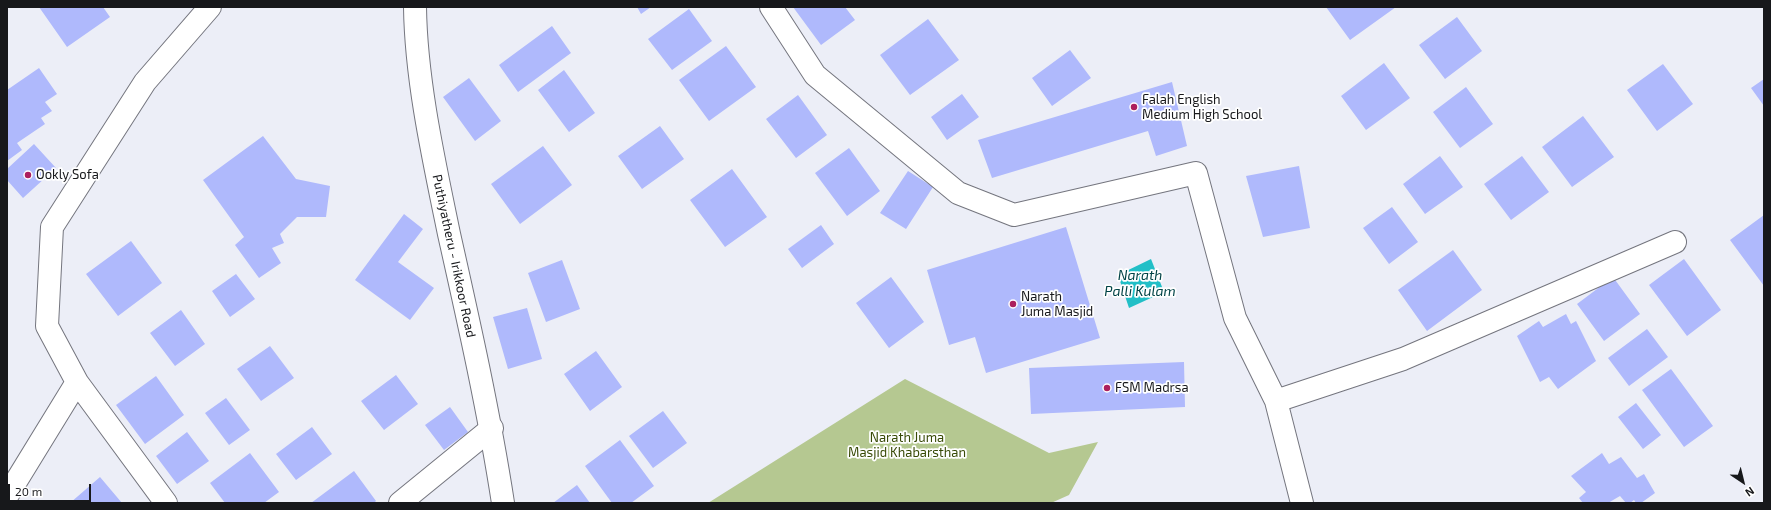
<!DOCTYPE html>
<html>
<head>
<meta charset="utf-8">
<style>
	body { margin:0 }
	#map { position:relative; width:1771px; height:510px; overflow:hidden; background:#eceef7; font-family:"Exo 2",sans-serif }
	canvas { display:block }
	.frame { position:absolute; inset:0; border:8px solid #17181b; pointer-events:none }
	.north { position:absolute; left:1723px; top:462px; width:40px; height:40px; -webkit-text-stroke:3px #fff; paint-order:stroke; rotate:145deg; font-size:11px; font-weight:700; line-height:16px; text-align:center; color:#17181b }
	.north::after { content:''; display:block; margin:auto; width:14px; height:18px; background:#17181b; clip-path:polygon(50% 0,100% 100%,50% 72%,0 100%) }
	.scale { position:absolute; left:8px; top:484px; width:83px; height:18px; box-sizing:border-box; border:2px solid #17181b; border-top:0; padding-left:5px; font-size:12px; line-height:14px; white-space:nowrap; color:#17181b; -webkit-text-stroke:3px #fff; paint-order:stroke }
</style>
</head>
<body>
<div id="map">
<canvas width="1771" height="510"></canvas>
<div class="frame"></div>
<div class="north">N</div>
<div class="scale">20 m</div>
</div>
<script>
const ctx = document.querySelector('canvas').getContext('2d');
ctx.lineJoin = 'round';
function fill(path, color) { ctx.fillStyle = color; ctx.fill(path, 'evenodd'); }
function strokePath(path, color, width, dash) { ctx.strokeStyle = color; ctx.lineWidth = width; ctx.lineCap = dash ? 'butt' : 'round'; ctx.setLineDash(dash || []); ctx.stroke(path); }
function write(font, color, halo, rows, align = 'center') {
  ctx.font = font + ' "Exo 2",sans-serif'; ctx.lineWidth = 3.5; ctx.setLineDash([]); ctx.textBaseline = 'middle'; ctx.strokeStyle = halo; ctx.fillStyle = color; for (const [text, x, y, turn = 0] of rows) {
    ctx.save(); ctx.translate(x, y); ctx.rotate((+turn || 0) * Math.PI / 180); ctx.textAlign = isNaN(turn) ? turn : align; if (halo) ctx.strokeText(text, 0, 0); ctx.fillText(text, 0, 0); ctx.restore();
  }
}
fill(new Path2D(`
	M905,379L1049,453L1098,442L1069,495L1051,503H708Z`), '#b5c891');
fill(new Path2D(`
	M1151,259L1164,292L1129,308L1118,275Z`), '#22bfc7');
fill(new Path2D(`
	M39,7H103L110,17L67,47Z
	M637,7H651L641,14Z
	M793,7H845L855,20L821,45Z
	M1326,7H1396L1350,40Z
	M689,9L712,41L672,70L648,39Z
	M1457,17L1482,51L1445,79L1419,45Z
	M928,19L959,60L910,95L880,55Z
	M552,26L571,53L518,92L499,65Z
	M726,46L756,87L709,121L679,80Z
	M1070,50L1091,78L1052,106L1032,78Z
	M1384,63L1410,98L1366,130L1341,96Z
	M1663,64L1693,104L1657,131L1627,90Z
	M39,68L57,94L45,102L52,111L41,118L45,124L17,143L22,150L7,161V90Z
	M564,70L595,113L569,132L538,90Z
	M469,78L501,121L475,141L443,97Z
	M1764,79V106L1751,88Z
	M1172,82L1187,146L1156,156L1148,131L992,178L978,140Z
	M1466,87L1493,124L1460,148L1433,112Z
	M962,94L979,117L947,140L931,117Z
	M798,95L827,135L796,158L766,119Z
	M1583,116L1614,157L1572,187L1542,147Z
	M660,126L684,159L642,189L618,156Z
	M263,136L296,179L330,186L326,217H297L280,234L284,243L272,248L281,263L259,278L235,245L244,237L203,180Z
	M34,144L56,168L23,198L7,180V169Z
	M543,146L572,185L520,224L491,184Z
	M849,148L880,191L847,216L815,173Z
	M1440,156L1463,187L1425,214L1403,184Z
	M1522,156L1549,192L1511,220L1484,184Z
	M1299,166L1310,228L1263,237L1246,176Z
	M732,169L767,217L725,247L690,200Z
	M908,171L933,187L906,229L880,213Z
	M1392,207L1418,242L1389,264L1363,228Z
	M404,214L423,229L398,262L434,288L410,320L355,280Z
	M1764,215V286L1730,240Z
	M821,225L834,244L802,268L788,249Z
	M1066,227L1100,338L986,373L975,337L949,345L927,270Z
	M131,241L162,283L118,316L86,274Z
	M1453,250L1482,290L1427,331L1398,290Z
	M1684,259L1721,310L1687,336L1649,285Z
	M562,260L580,309L546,322L528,273Z
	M236,274L255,299L230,317L212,291Z
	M891,277L924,322L889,348L856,303Z
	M1613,277L1640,314L1604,341L1577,304Z
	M527,308L542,359L508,369L493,317Z
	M181,310L205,344L175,366L150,333Z
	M1566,314L1571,324L1576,321L1596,361L1558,389L1549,377L1540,382L1517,336L1539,321L1543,327Z
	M1647,329L1668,357L1629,386L1608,358Z
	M270,346L294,378L261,401L237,369Z
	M596,351L622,387L590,411L564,374Z
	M1184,362L1185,407L1031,414L1029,368Z
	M1671,369L1713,426L1684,447L1642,390Z
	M396,375L418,404L384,430L361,401Z
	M156,376L184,415L145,444L116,405Z
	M226,398L250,430L229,445L205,413Z
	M1636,403L1661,435L1643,449L1618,417Z
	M450,407L468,432L444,450L425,425Z
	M663,411L687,443L653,468L629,436Z
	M312,427L332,454L296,480L276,454Z
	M187,432L209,461L177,484L156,456Z
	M620,440L654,486L631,503H612L585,466Z
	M250,453L279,492L264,503H225L210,483Z
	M1602,453L1609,464L1621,457L1637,478L1644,474L1655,493L1641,503H1636L1634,500L1630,503H1626L1620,496L1608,503H1583L1579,498L1586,492L1571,476Z
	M354,471L376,501L374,503H311Z
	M100,477L122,503H70Z
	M577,485L590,503H553Z`), '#afb9fc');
const minor = new Path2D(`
	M771,7L815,75L958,193L1014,215L1196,173L1235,318L1276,401L1302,503
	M77,382L166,503
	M1276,401L1403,359L1675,242
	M7,496L77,382L47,326L52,227L145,82L210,7
	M400,503L492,428`);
const secondary = new Path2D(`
	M415,7C416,81 434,161 449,234C469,323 489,412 503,503`);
strokePath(minor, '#74757e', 24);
strokePath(secondary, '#74757e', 24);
strokePath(minor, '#fff', 22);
strokePath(secondary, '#fff', 22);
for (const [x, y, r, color] of [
	[1134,107,4,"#ac1f5e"],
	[28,175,4,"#ac1f5e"],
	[1013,304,4,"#ac1f5e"],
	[1107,388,4,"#ac1f5e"]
]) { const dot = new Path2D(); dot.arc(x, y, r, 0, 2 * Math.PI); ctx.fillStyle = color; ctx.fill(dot); strokePath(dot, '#fff', 1.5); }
write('13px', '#17181b', '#fff', [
	["Falah English",1142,100],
	["Medium High School",1142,115],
	["Ookly Sofa",36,175],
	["Narath",1021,297],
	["Juma Masjid",1021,312],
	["FSM Madrsa",1115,388]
], 'left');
write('13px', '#17181b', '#fff', [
	["Puthiyatheru - Irikkoor Road",454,256,78]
]);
write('13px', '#384a06', '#fff', [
	["Narath Juma",907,438],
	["Masjid Khabarsthan",907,453]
]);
write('italic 14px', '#004346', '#fff', [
	["Narath",1140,275],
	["Palli Kulam",1140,291]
]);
</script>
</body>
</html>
